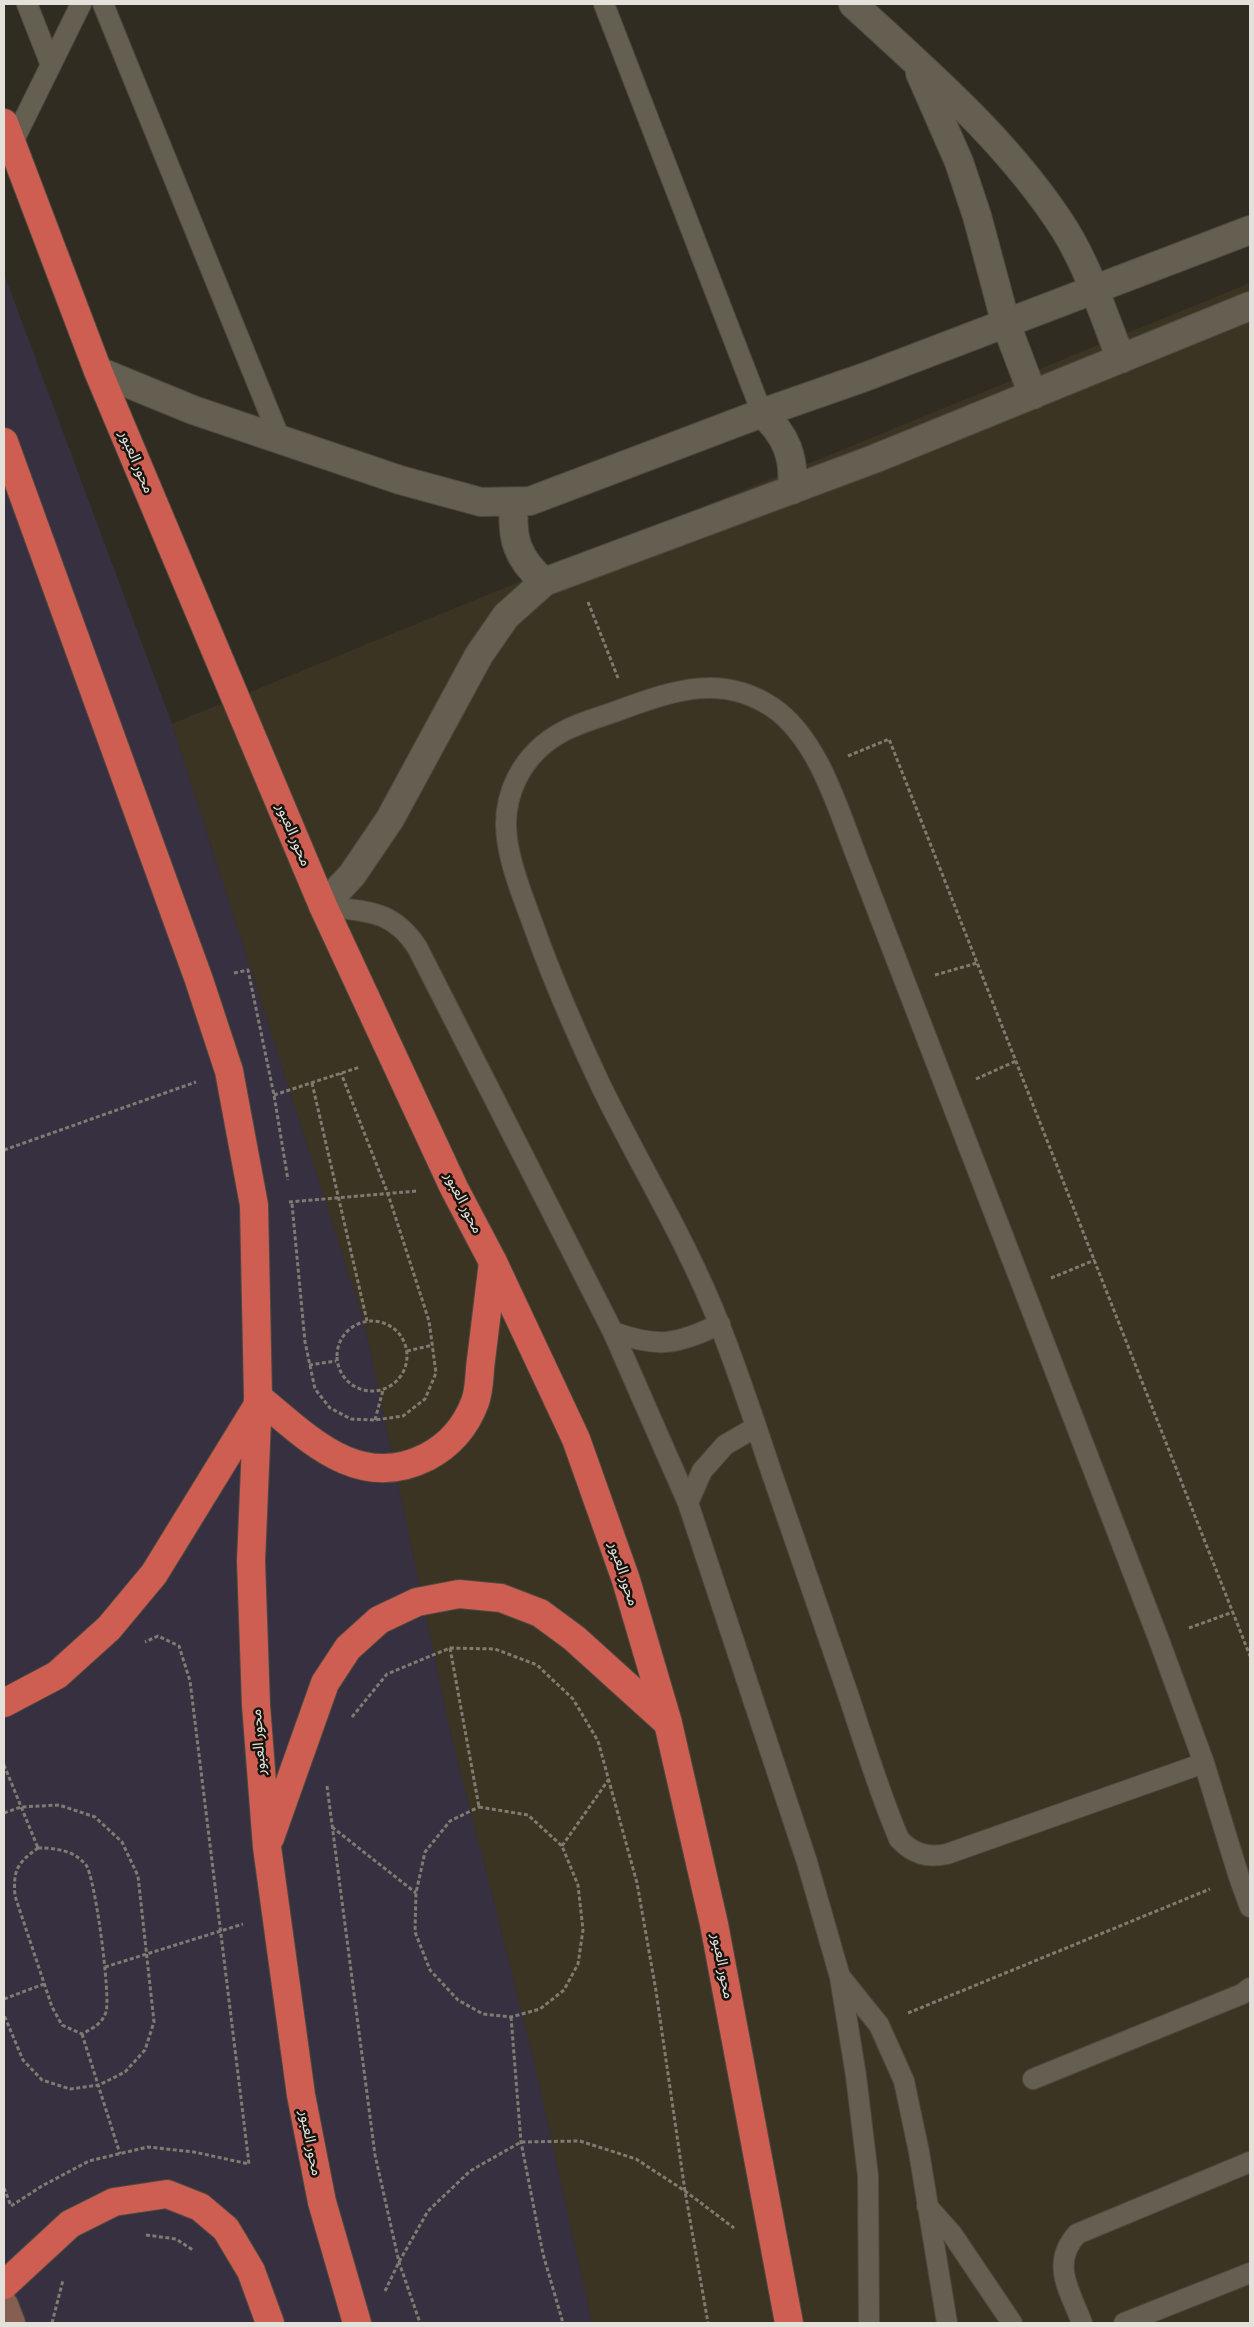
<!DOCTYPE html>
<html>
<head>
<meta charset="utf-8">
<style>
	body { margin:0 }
	#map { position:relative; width:1254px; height:2327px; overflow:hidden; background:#312c21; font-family:"Archivo Narrow",sans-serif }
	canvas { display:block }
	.frame { position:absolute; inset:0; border:5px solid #e4e1da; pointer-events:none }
</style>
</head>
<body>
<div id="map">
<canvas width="1254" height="2327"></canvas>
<div class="frame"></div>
</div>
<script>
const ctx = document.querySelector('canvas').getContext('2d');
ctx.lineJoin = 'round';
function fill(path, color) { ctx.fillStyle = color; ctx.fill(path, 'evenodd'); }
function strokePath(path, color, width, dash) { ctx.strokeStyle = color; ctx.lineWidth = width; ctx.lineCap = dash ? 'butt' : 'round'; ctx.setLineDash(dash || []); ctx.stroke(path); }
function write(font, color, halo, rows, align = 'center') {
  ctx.font = font + ' "Archivo Narrow","Noto Sans Arabic",sans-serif'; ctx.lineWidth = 5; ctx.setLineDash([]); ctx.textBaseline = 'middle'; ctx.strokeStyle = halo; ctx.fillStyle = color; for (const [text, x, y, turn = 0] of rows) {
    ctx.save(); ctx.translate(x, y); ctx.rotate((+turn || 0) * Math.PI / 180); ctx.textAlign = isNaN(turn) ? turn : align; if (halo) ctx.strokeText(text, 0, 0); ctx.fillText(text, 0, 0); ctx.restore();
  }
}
fill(new Path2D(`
	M1250,283V2323H592L534,2061L449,1726L365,1325L172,724Z`), '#3c3423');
fill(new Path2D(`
	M4,274L172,724L365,1325L449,1726L534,2061L592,2323H4Z`), '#373041');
const lane = new Path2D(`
	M27,4L51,65
	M103,4L280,439
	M604,4L762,413
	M12,144L81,4
	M323,906C365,912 391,908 417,947L613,1332L688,1503L807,1862L840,1977L856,2076L868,2176L869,2323
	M613,1332C658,1348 677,1345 720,1324
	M688,1503L702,1471L725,1445L756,1427
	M1204,1763L947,1854C927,1858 913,1854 899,1839C879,1792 864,1742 848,1694C822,1620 797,1545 771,1471C755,1423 739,1374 720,1326C688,1243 640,1166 601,1086C577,1035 554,983 535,930C525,902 513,874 508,845C499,797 522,753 564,731C583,721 605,716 625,708C675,690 723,674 772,707C820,739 840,816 861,868L1159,1640L1204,1763L1239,1877L1250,1907
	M842,1979L879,2025L904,2081L919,2152L947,2323
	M1033,2079L1242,1994L1250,1988
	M927,2206L952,2234L1012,2323
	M1082,2323C1070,2291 1050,2264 1077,2234L1250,2162
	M1124,2323L1250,2273`);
const street = new Path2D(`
	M853,4C929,74 1009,142 1065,230C1089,269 1104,316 1121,359
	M920,73L959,162L977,216L1006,324L1033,395
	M98,371L193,410L400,480L481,502L530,501L762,413L865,377L1250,230
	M762,413C786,435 795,457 792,490
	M514,503C511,539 517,558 544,582
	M323,906L352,875L390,819L479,655L506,616L544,582L874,459L1250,306`);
const secondary = new Path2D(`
	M4,2305L11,2323`);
const highway = new Path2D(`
	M4,123L98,371L323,906L454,1188L493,1262L576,1439L626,1580L668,1723L714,1924L789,2323
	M4,442L199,980L229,1071L254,1205L258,1397L251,1561L256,1705L267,1847L301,2095L322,2202L357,2323
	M258,1397C308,1438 358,1492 427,1457C450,1445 466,1426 475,1402C480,1389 479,1373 481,1360C485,1328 489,1295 493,1262
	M4,1703L57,1675L109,1628L154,1574L256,1408
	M270,1838L325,1683L348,1648L379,1620L417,1602L459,1594L501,1598L540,1613L574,1638L668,1723
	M4,2285L70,2224L114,2202L167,2194L200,2207L226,2229L251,2271L270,2323`);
strokePath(lane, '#4e4940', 22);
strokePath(street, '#4e4940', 30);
strokePath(secondary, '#4e4940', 30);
strokePath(highway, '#4e4940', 30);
strokePath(new Path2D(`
	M588,602L618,678
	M848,756L889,739L1250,1656
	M234,973L248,970L274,1095L288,1180
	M935,975L977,963
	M976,1079L1016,1061
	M312,1083L367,1321
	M274,1095L360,1067
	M4,1150L196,1082
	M289,1202L417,1191
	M292,1204L305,1342L315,1389L330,1408L351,1419L375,1420L403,1416L425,1399L436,1373L429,1321L388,1194L341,1073
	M1051,1278L1095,1260
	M337 1356a35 35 0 1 1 70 0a35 35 0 1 1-70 0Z
	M407,1351L433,1345
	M309,1365L336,1361
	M375,1420L383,1390
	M1189,1628L1233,1612
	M450,1648L479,1807
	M352,1717L387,1674L450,1648L495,1649L537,1665L573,1699L598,1741L637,1883L656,1991L685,2191L708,2323
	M4,1765L38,1848
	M327,1786L375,2155L399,2262L420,2323
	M479,1807L528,1815L562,1846L578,1885L583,1930L578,1964L564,1990L540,2009L511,2017L483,2014L458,2000L430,1970L415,1932L416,1893L425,1852L450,1821Z
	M4,1813L21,1807L59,1805L95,1817L122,1842L138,1876L154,2022L145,2050L125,2072L99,2085L70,2089L42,2080L23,2060L4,2015
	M332,1827L416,1893
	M562,1846L609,1779
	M38,1848C55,1848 74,1850 86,1865C95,1876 111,1997 106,2012C102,2024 93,2028 82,2034L62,2025L52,2007L15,1896C13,1870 17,1863 38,1848Z
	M105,1967L243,1924
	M4,1999L44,1984
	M908,2013L1210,1889
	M511,2017L521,2142L543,2254L563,2323
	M82,2034L120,2154
	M4,2188L11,2206L42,2186L89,2161L148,2147L194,2152L249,2164L190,1681L179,1646L158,1636L145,1642
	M146,2235L176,2239L193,2250
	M385,2291L399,2262L428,2211L470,2171L521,2142L580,2141L636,2159L685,2191L734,2228
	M52,2323L63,2280`), '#7f7b71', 3, [4, 2.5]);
strokePath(lane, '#655f52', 20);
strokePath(street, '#655f52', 28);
strokePath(secondary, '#845f52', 28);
strokePath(highway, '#cd5e51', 28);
write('15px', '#e4e1da', '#17140f', [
	["محور العبور",136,462,67],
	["محور العبور",293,835,67],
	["محور العبور",463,1203,63],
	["محور العبور",623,1574,72],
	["محور العبور",259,1742,-94],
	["محور العبور",722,1966,79],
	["محور العبور",310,2143,79]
]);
</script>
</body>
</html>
